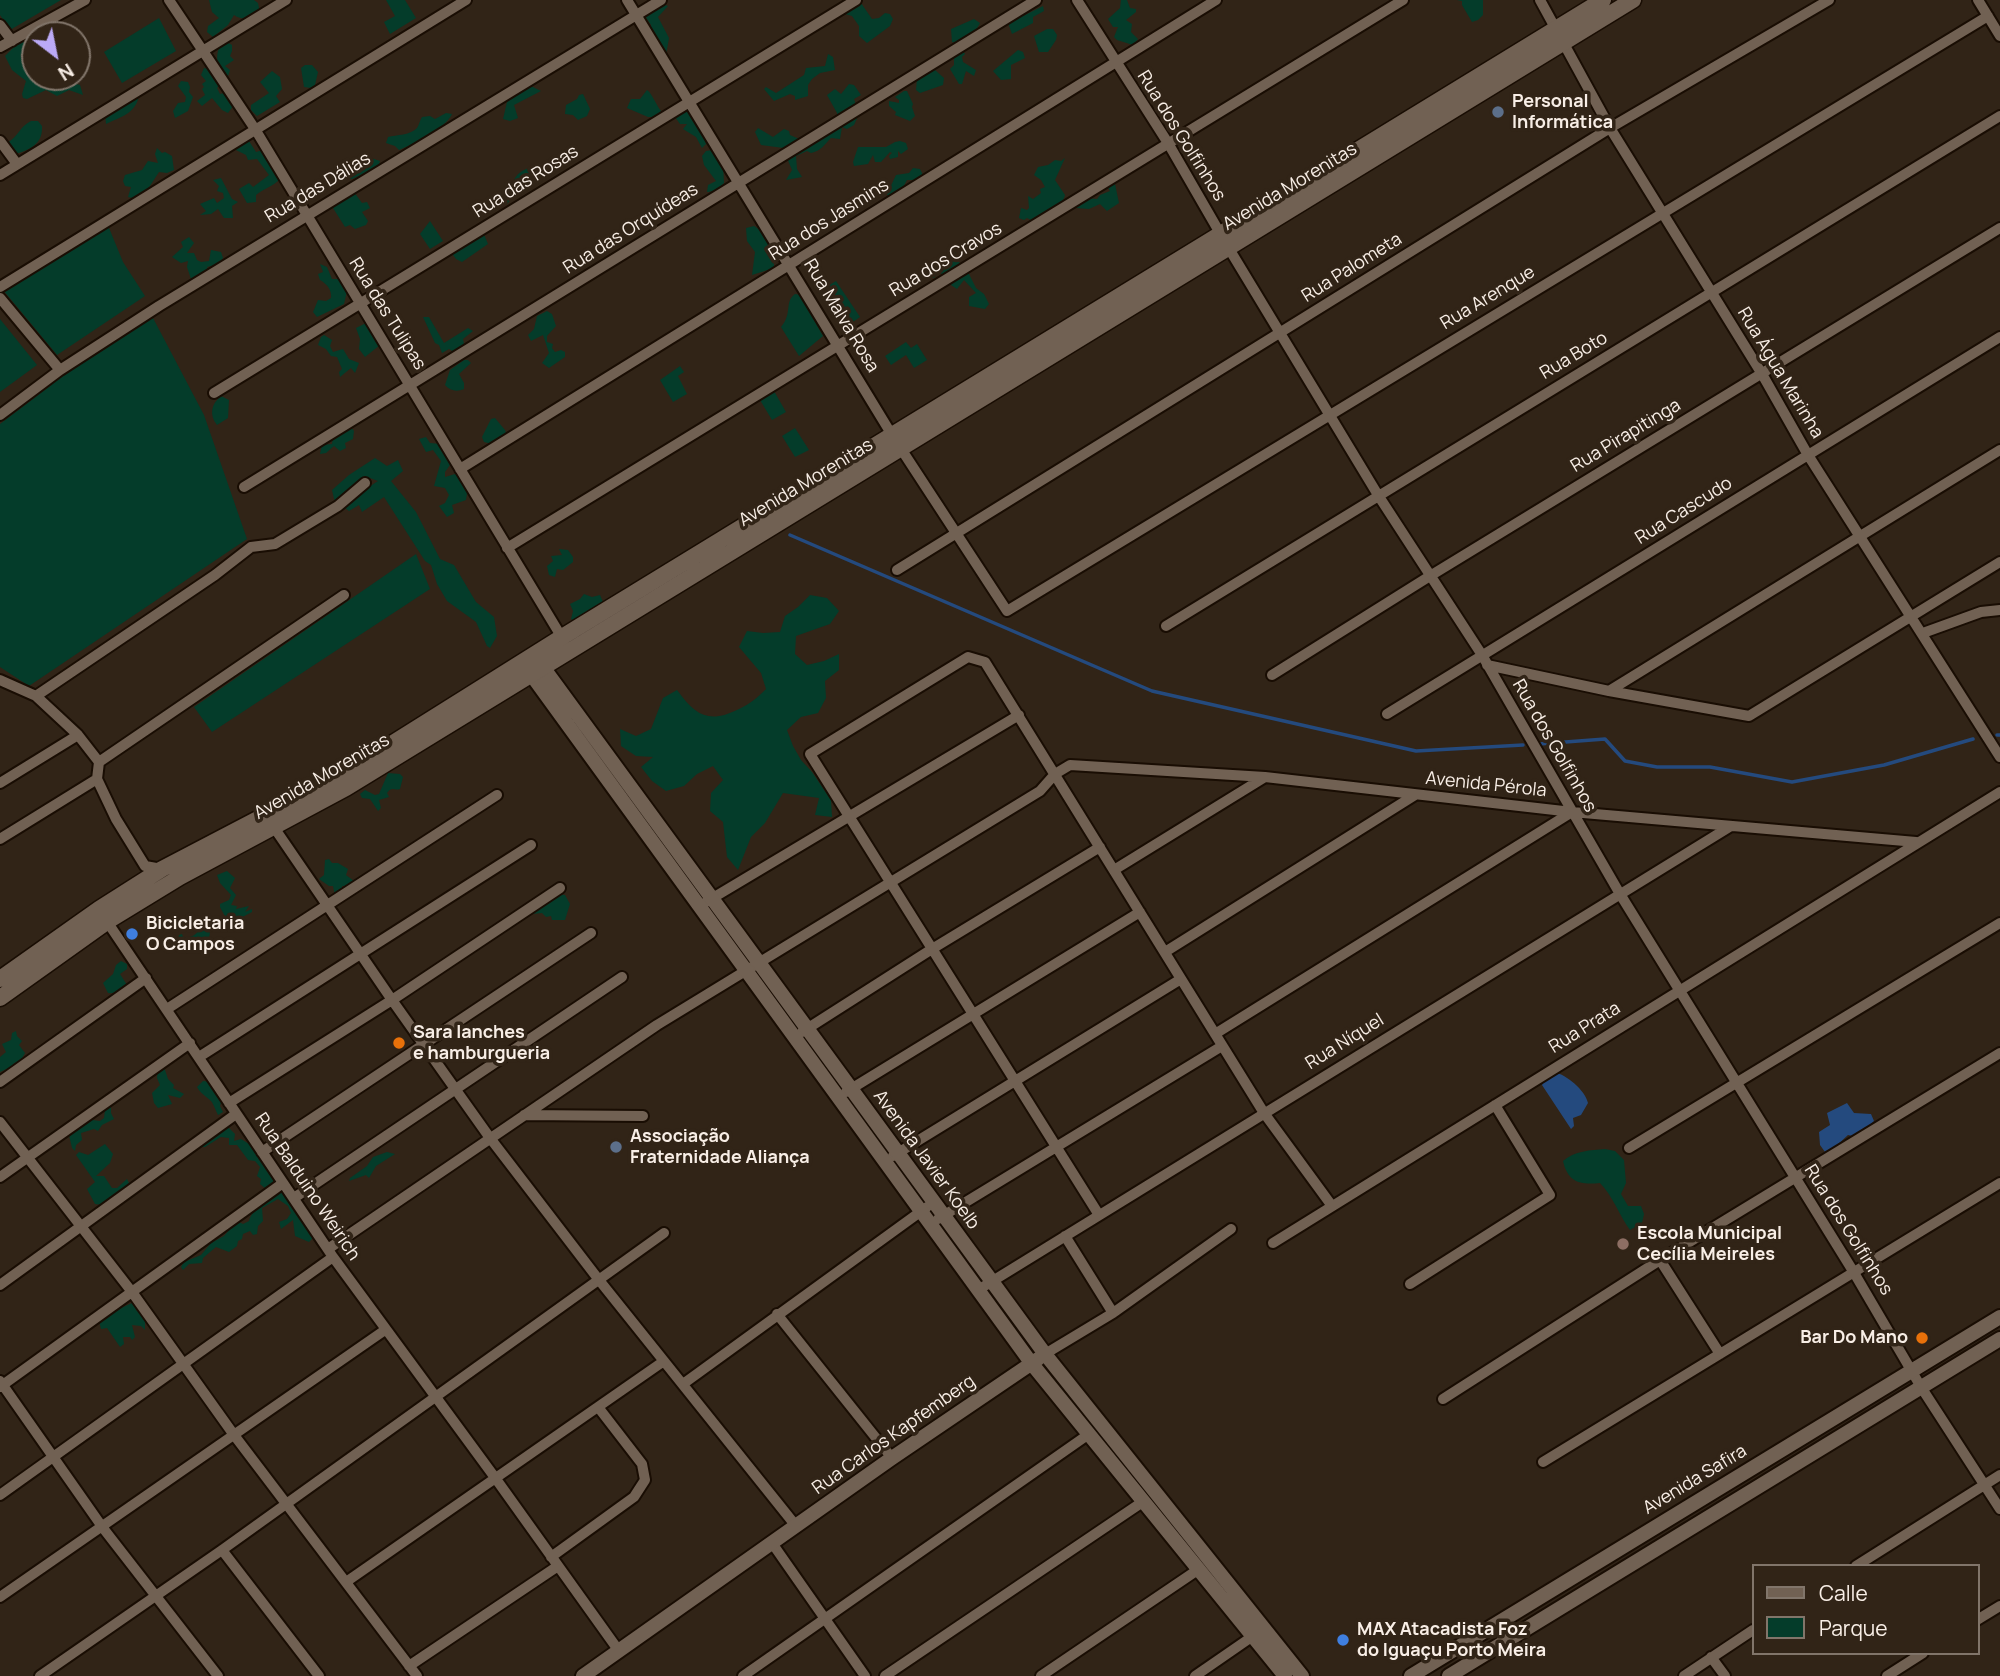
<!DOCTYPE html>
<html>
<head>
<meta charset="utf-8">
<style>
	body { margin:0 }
	#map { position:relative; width:2000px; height:1676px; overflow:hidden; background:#312417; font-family:Manrope,sans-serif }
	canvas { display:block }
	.legend { position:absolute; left:1752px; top:1564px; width:228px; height:91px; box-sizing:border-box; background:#312417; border:2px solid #81756a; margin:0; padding:9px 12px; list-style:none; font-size:21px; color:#f8eee6 }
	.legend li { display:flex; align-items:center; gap:14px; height:35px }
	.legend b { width:35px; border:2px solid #81756a }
	.north { position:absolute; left:21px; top:21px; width:70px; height:70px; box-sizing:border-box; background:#312417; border:2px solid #81756a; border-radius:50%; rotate:148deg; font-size:19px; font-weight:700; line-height:28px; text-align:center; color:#f8eee6 }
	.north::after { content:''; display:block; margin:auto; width:24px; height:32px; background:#bbaaf6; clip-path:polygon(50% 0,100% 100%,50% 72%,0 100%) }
</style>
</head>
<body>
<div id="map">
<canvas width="2000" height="1676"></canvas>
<ul class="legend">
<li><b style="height:9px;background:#716153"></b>Calle</li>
<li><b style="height:19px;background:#043c2a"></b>Parque</li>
</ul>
<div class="north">N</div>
</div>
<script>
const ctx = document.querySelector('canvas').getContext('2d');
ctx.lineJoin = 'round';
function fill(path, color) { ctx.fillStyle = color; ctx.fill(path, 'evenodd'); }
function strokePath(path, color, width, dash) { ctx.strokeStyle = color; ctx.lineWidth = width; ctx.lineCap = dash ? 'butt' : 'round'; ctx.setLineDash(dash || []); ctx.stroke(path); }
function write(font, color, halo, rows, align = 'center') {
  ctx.font = font + ' Manrope,sans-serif'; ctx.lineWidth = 7; ctx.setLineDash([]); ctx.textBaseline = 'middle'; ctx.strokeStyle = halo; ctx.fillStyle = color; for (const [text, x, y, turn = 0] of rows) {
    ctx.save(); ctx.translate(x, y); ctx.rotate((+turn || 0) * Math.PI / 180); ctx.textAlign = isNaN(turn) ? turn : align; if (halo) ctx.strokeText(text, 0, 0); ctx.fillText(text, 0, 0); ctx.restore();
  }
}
fill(new Path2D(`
	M0,0H61L10,30L0,15Z
	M209,0H254L258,3L260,13C252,19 243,21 234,15L228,25L213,37L207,32L208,26L219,18L212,12Z
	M386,0H405L416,18L390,34L384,22L395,16Z
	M859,0L872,19L879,18L885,13L890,14L893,19L890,26L867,43L859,36V26L852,16L845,14Z
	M1121,0H1127L1130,8L1136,9V12L1126,20L1132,24L1131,32L1138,39L1133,45L1117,40L1114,37L1118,27H1113L1108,19L1120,8Z
	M1457,0H1483V15L1478,20L1472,22L1462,5V1Z
	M662,4L668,6L658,17L669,38L666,55L651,33V25L646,18L647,13Z
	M1043,6L1044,11L1033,17V23L1012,34L1008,23L1016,10L1023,16Z
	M159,18L176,51L122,83L104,52Z
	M974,19L980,23L975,32L959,44L952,42L951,29Z
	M1047,29H1053L1057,35L1056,40L1048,52H1039L1034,36Z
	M31,36V50L21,55L23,65L35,66V77H49L53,81L60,80L80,85L83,95L69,90L57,96L46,90L27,99L23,98L22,94L26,81L12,70L5,56L22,39Z
	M225,41L232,45V51L230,56L234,60L225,66L230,70L228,76H220C217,63 214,49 225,41Z
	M1018,50L1023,52L1025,58L1011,65V79L1001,80L993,71Z
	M963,51L965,54L962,57L963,62L976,70L974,76L966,71L962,84H959L950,69L954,65V56Z
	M828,54L833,57L835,70L820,73L812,79L808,85V96L795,100V96L790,94L774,101L764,89L766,87L776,93L804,75L806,68L825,66Z
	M305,65H312L318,72L315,85L311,88L304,87L301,68Z
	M204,68L214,70L221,83L217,88L220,94L228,92L234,105L228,113L222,110L212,98L202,106L197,101L205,95L202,89L204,87L202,84L206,81L201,75Z
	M935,70L944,78L943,85L920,93L916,90L917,79L924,72Z
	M272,71L280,77L282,89L276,96L280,102L257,116L251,110V105L269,93L260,82Z
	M181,81L188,82L190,87L189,92L193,97L188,111L175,118L173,111L178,103L185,102L186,97L178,86Z
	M849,84L854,85L861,95L854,99L859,114L854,125L847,129L842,127L840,139L831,138C824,145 821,151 811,153L807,151L796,156L797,169L802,177L786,180L792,170L787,158L810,146V142L837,117V113L827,95L835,89L841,94Z
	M531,86L541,91L514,105L518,118L510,121L503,119L507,102Z
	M647,90C652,93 656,105 661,111L657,117H648L627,108L631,99H640Z
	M904,91H907L913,104L912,107L915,116L910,121L895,115L896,112L889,106V101L899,103V100L895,97Z
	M583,94L590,109L587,116L578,120L573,115L565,114L566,105L577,99L579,95Z
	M139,95C136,114 120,117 106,124L105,112Z
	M686,109L701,127L706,144L702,148L696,137L683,129L687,124H680L675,117L677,113Z
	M446,113L452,114C446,128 414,144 399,150L395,146L386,143L388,137C396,135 411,135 417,128C419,125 420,120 422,117L430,116L435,119Z
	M31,121H38L42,126C43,144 30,150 15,154L7,143C18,137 20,126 31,121Z
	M758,128L773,137L784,129L789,131L790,135L799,139V143L791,149L761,145L755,132Z
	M249,141L256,152L263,150L281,178C273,187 264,188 256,195V202L247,203L239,189L249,183L253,187L269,175L257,159L248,160L246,155L234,149L238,142Z
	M900,141L906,143L908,149L901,154L898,151V157L890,159L889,156L892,153L890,152L881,162H875L873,155L868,164L854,166L853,162L858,147H886L895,142Z
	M157,148L162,153L165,152L172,156L174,170L167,173L159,172L146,192L132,198L128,197L131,187L125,186L123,181L125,175L142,170L148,161L158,163L155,154Z
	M712,150L723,164L724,183L716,191L707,192L708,185L716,181L704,165L702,156L706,151Z
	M371,158L380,161L378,167L352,179L343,178L349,168Z
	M1065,158L1055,180L1065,195L1062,204C1050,208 1044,216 1033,221L1027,218L1024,220L1019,218L1021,208L1027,210L1029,208L1028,196L1033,199L1041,193L1040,189L1045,187L1041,180L1034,175L1038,167L1048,165L1055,160L1061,161Z
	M531,167L536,179L515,194L507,204L501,202L499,198L506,194L504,189L513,183C515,174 523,170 531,167Z
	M913,168L920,169L923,175L920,180H907L900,193L889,198L887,194L896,175L909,173Z
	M221,178L232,199L238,202L232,206L233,218H224L218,209L211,214L200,215L206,211L200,204L214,198L217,203L224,198L223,193L217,191L219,186L213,180Z
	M1109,183L1115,184L1119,203L1107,211L1100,204L1089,209L1076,208L1078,203L1086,198L1097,199L1100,195L1110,191L1107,186Z
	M354,192L362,203L367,202L370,208L362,212L368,221L366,225L355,229L350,225L345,227L333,208L338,201Z
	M430,221L443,241L430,249L420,234Z
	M107,223L123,262L145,296L57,355L3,290Z
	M754,226C767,233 775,254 774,268L752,275L755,252L747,241L746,228Z
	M483,232L488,244L462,262L456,259L451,252Z
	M189,237L194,243L187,253H194L197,260L201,262L209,261L211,250L221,252L223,258L219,264L207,267L209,271L200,279H191L187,267L188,261L181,263L172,257L183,247L181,242Z
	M955,252L961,266L946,276L938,272L934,278H932L930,274L937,270L936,264L941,262L940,258L943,255Z
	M320,264L327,267L332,279H342L348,287L344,304L317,317L313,312L318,300L326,301L331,298C332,290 327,284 320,280L318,274L323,272Z
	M968,272L976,288L984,294L989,304L985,309L969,306V297L976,293L964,280L957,289L951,285L953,279Z
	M836,281L860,317L843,329H841L818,292Z
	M795,294L800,295L823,336L799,356L781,327C793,313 784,302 795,294Z
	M547,311L552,314L556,326L547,336V342L553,344L552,348L555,352L561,350L565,352V357L549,368L542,363L549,353L543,335L531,341L528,335L534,329L537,316Z
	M423,317H429L444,343L468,328L473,331L463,339L464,344L460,350L454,352L449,349L442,353L439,345L435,343Z
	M153,318L204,415L247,539L29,686L0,667V424L67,373Z
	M0,319L37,365L0,392Z
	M368,322L380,345L365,357L359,349L360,339L356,328Z
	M324,335L332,340L330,346L333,352L343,349L349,359L359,363L355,373L351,368L340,377L339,372L342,369L337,357L331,356L326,349L318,345L321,337Z
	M906,342L911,348L917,344L927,360L914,368L906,355L891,365L885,356Z
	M464,360H468L471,363L459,374L464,383V389C457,392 450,391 445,385L450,370Z
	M680,366L684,372L678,376L687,394L673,402L660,380Z
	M774,391L786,412L772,420L760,400Z
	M221,396L229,400L228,418L217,425C209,415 211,404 221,396Z
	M495,418L505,430L507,436L492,444L484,442L482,437L491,419Z
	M350,426L354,431L353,439L345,443L346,448L340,451L334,446L326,453L320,454L322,445L332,444L333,437Z
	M795,428L809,450L795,457L782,436Z
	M426,437L430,443L441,444L446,450L450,465L445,472V477L455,474C466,483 469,486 466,500L452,505L454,513L447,517L439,506L445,503L449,495L445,488L434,486L441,461L433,450L426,452L419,439Z
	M375,458L387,466L398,460L403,471L391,481L416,512L440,559L454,565L476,602L494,617L497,636L490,648L487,646L476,622L447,601L437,584L431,565L425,561L384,497L362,512L359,505L349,511L345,508L355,496L378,481L367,477L335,503L332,490L349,475Z
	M559,549L568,550L573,557V562L563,570L557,569L555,577L549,575L547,566L553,561L551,556L562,555Z
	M416,554L430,589L212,732L194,707Z
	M584,594L592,597L600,595L603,602L577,624L571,619L573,611L570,604L580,599Z
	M810,595L827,598L839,611L830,624L796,636L795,654L807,665L824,661L839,654V670L825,681L826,698L818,713L801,717L787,730L793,746L801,760L812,772L831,800L832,817L815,815L819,798L783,793L765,823L751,837L738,870L727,857L723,822L710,811L711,793L723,780L713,766L697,774L684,786L666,791L652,781L641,767L653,757L636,756L621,746L620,729L636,736L651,729L663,698L677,690C696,716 709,724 739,709C750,704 757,698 766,689L761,673L739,647L747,631L763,633L780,632L785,616L798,607Z
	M388,773L400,774L403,777L400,789C394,791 392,786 387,793L389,797L379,800L381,808L378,811L370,799L362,798L360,794L365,790L375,795L379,794Z
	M329,859L332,863H338L348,869L346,875L354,881L352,886H342L343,893L335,896L333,886H329L319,879L324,875L325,860Z
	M227,871L235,878L230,888L236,895L231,905L237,906L236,909L249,906L245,912L252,909V912L233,922L227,920L220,907V904L229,900L231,895L220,883L217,875Z
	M557,894L565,895L570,904L565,920H552L551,916L546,917L542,913L532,914Z
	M202,921L207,922L210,931L209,939L198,945L203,951L194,953L190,949L180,950L177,944L179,935L182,934L183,937C194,939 201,931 202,921Z
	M121,961L127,964V969L120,974L127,985C124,990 114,994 108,993L103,983L113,974L116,965Z
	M16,1031L17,1036L22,1041L19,1045L25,1053L20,1062L14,1063L13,1066L0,1072V1057L6,1052L2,1044L11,1040L12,1033Z
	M164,1067L168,1079L174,1085L173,1088L184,1094L180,1098L168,1095L172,1104L158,1108L154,1103L152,1093L160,1085L157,1078L158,1069Z
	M203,1081L212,1082L222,1099L220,1106L223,1112L218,1115C216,1111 213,1103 211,1101C206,1096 201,1094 197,1087Z
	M111,1106V1113L114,1119L102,1125L98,1131L94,1129L81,1133L82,1140L76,1145L75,1151L72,1148L69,1135L92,1120L100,1121L104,1118L105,1110Z
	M227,1126L235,1134L234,1141L241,1139L254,1147L277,1176L267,1190L260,1184L261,1179L257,1176L260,1167L255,1161L248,1160L237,1145H229V1138L221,1137L205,1147H201L204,1142Z
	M105,1144L113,1154L110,1163L96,1176H104L112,1188H117L127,1179L131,1187C120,1195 109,1207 95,1204L87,1189L95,1182L76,1155L79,1152L88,1155Z
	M1605,1149L1615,1151L1624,1160L1626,1183L1621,1194L1628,1206H1641L1644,1214L1642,1223L1630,1230C1619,1215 1613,1196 1600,1183C1581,1185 1568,1183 1563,1161C1574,1151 1591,1150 1605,1149Z
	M387,1152L395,1154L376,1166L369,1178L366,1175L349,1181L350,1178L367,1166L373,1157Z
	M282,1192L286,1193L317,1234L309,1242L295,1236L293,1220L281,1229L279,1222L287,1219L291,1213L288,1206L278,1199L262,1208L263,1221L258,1226L257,1234L253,1235L250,1231L243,1234L242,1239L238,1241L237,1246L229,1252L216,1247L203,1258L202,1263L189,1264L183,1270L181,1267L184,1262L201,1255L211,1243L224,1236L235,1223L239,1222L243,1224L249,1221C254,1205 268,1199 282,1192Z
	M132,1303L137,1305L136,1310L145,1317V1330L141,1326L132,1325L135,1337L132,1340L130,1337H123L124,1344L120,1347L107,1328L101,1329L99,1321L112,1312Z`), '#043c2a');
fill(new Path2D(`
	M1554,1072C1567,1075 1585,1090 1588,1103L1581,1115L1573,1118L1574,1126L1571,1129L1542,1085L1544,1081Z
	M1847,1103L1854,1113L1871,1114L1874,1121L1857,1137L1848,1135L1834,1148L1825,1152L1820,1145L1819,1132L1830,1125L1827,1113Z`), '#244a7e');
strokePath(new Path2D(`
	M790,535L1152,691L1416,751L1523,745
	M1997,735H2000
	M1539,744L1605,739L1625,761L1657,767H1710L1792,782L1884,765L1973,739`), '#244a7e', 3.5);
const minor = new Path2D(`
	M169,0L255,129L564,641
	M627,0L892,435L1007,611L1988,16
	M1077,0L1168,143L1228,247L1378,495L1482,655L1620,894L1853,1271L1921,1387L2000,1509
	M1540,0L1610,128L1762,374L1808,455L2000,757
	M1978,0L2000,36
	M0,25L12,41
	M0,47L85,0
	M0,141L17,164
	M0,175L286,0
	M0,287L466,0
	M0,298L60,370
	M214,393L856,0
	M0,415L60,370L159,306L661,0
	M460,469L1216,0
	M244,487L1036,0
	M507,548L1403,0
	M897,570L1610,128L1829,0
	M1166,626L2000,116
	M1923,633L1981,612L2000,610
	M1487,665L1609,691L1749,716L2000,562
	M1272,675L1430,576L2000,228
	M0,680L36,696L78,735L99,762L97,779L116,819L145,866L162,869
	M1609,691L2000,450
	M36,696L215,575L251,547L275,544L338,506L365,483
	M1387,714L2000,337
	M99,762L344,595
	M0,783L78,735
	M271,823L392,1000L490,1138L599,1280L796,1526
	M0,839L97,779
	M1114,870L1265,777
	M706,902L1019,715
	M104,917L333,1257L496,1479L619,1651
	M1165,952L1415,795
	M167,1009L497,795
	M802,1032L932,949L1100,847
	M1215,1034L1572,812
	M199,1057L531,845
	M0,1082L146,978
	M846,1092L1140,912
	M229,1103L392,1000L560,888
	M524,1115L643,1116
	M0,1122L132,1292L234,1435L417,1676
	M1629,1148L2000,923
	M262,1152L591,933
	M893,1156L1181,979
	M0,1177L190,1043
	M294,1198L622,977
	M1099,1215L810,754L968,657L985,662L1264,1113L1332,1206
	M938,1219L1222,1046
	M1065,1236L1113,1313
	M1273,1243L2000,792
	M328,1249L657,1025L1040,791L1055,774L1070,765L1265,777L1572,812L1916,842
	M1660,1260L1720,1354
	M1410,1284L1550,1195L1495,1105
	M0,1285L236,1114
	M978,1290L1731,826
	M777,1314L892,1458
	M1045,1354L1113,1313L1231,1229
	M0,1381L103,1528L218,1676
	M683,1384L927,1207
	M0,1387L283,1183
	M1443,1399L1660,1260L2000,1053
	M1543,1462L2000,1183
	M0,1495L333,1257
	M772,1543L865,1676
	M222,1550L319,1676
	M551,1557L634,1497L645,1480L642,1464L598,1407
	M1856,1566L2000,1475
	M346,1582L664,1361
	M0,1597L385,1330
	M1977,1620L2000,1606
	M1711,1657L1725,1676
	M409,1666L558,1566
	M40,1676L222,1550L664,1233
	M743,1676L1089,1434
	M885,1676L1144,1501
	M1041,1676L1199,1569
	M1195,1676L1253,1636
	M1684,1676L1753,1630
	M1887,1676L1923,1653`);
const tertiary = new Path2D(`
	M537,659L1045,1354L1302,1676
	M525,666L1032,1364L1285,1676
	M583,1676L892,1458L1038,1359
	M1411,1676L2000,1317
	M1449,1676L2000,1339`);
const secondary = new Path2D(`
	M0,979L99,909L162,869L342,775L562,637L1603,0
	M0,998L108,921L180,877L346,788L1633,0`);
strokePath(minor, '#190d03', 14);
strokePath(tertiary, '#190d03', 18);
strokePath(secondary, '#190d03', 19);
strokePath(minor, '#716153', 10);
strokePath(tertiary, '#716153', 14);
strokePath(secondary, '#716153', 16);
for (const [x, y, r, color] of [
	[1498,112,7,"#5c6f8a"],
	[132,934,7,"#3f7fe0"],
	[399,1043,7,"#e8710a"],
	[616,1147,7,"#5c6f8a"],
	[1623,1244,7,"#8d6e63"],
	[1922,1338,7,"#e8710a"],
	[1343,1640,7,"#3f7fe0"]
]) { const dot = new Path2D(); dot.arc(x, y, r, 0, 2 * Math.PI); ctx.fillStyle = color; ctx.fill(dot); strokePath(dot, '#312417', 2.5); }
write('bold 18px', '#f8eee6', '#312417', [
	["Personal",1512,102],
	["Informática",1512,123],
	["Bicicletaria",146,924],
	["O Campos",146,945],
	["Sara lanches",413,1033],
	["e hamburgueria",413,1054],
	["Associação",630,1137],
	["Fraternidade Aliança",630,1158],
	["Escola Municipal",1637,1234],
	["Cecília Meireles",1637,1255],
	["Bar Do Mano",1908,1338,"right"],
	["MAX Atacadista Foz",1357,1630],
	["do Iguaçu Porto Meira",1357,1651]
], 'left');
write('18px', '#f8eee6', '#312417', [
	["Rua dos Golfinhos",1181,136,58],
	["Rua das Rosas",526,182,-32],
	["Avenida Morenitas",1290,187,-31],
	["Rua das Dálias",318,188,-31],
	["Rua dos Jasmins",829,220,-32],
	["Rua das Orquídeas",631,229,-32],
	["Rua dos Cravos",946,260,-31],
	["Rua Palometa",1352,268,-32],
	["Rua Arenque",1488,298,-31],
	["Rua das Tulipas",387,314,58],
	["Rua Malva Rosa",841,316,59],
	["Rua Boto",1574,356,-31],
	["Rua Água Marinha",1780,373,59],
	["Rua Pirapitinga",1626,436,-31],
	["Avenida Morenitas",806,483,-31],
	["Rua Cascudo",1684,511,-32],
	["Rua dos Golfinhos",1554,746,60],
	["Avenida Morenitas",322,777,-30],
	["Avenida Pérola",1486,785,6],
	["Rua Prata",1585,1028,-32],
	["Rua Níquel",1345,1042,-32],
	["Avenida Javier Koelb",926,1160,54],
	["Rua Balduino Weirich",307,1187,56],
	["Rua dos Golfinhos",1848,1230,58],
	["Rua Carlos Kapfemberg",894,1435,-35],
	["Avenida Safira",1695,1480,-31]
]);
</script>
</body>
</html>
